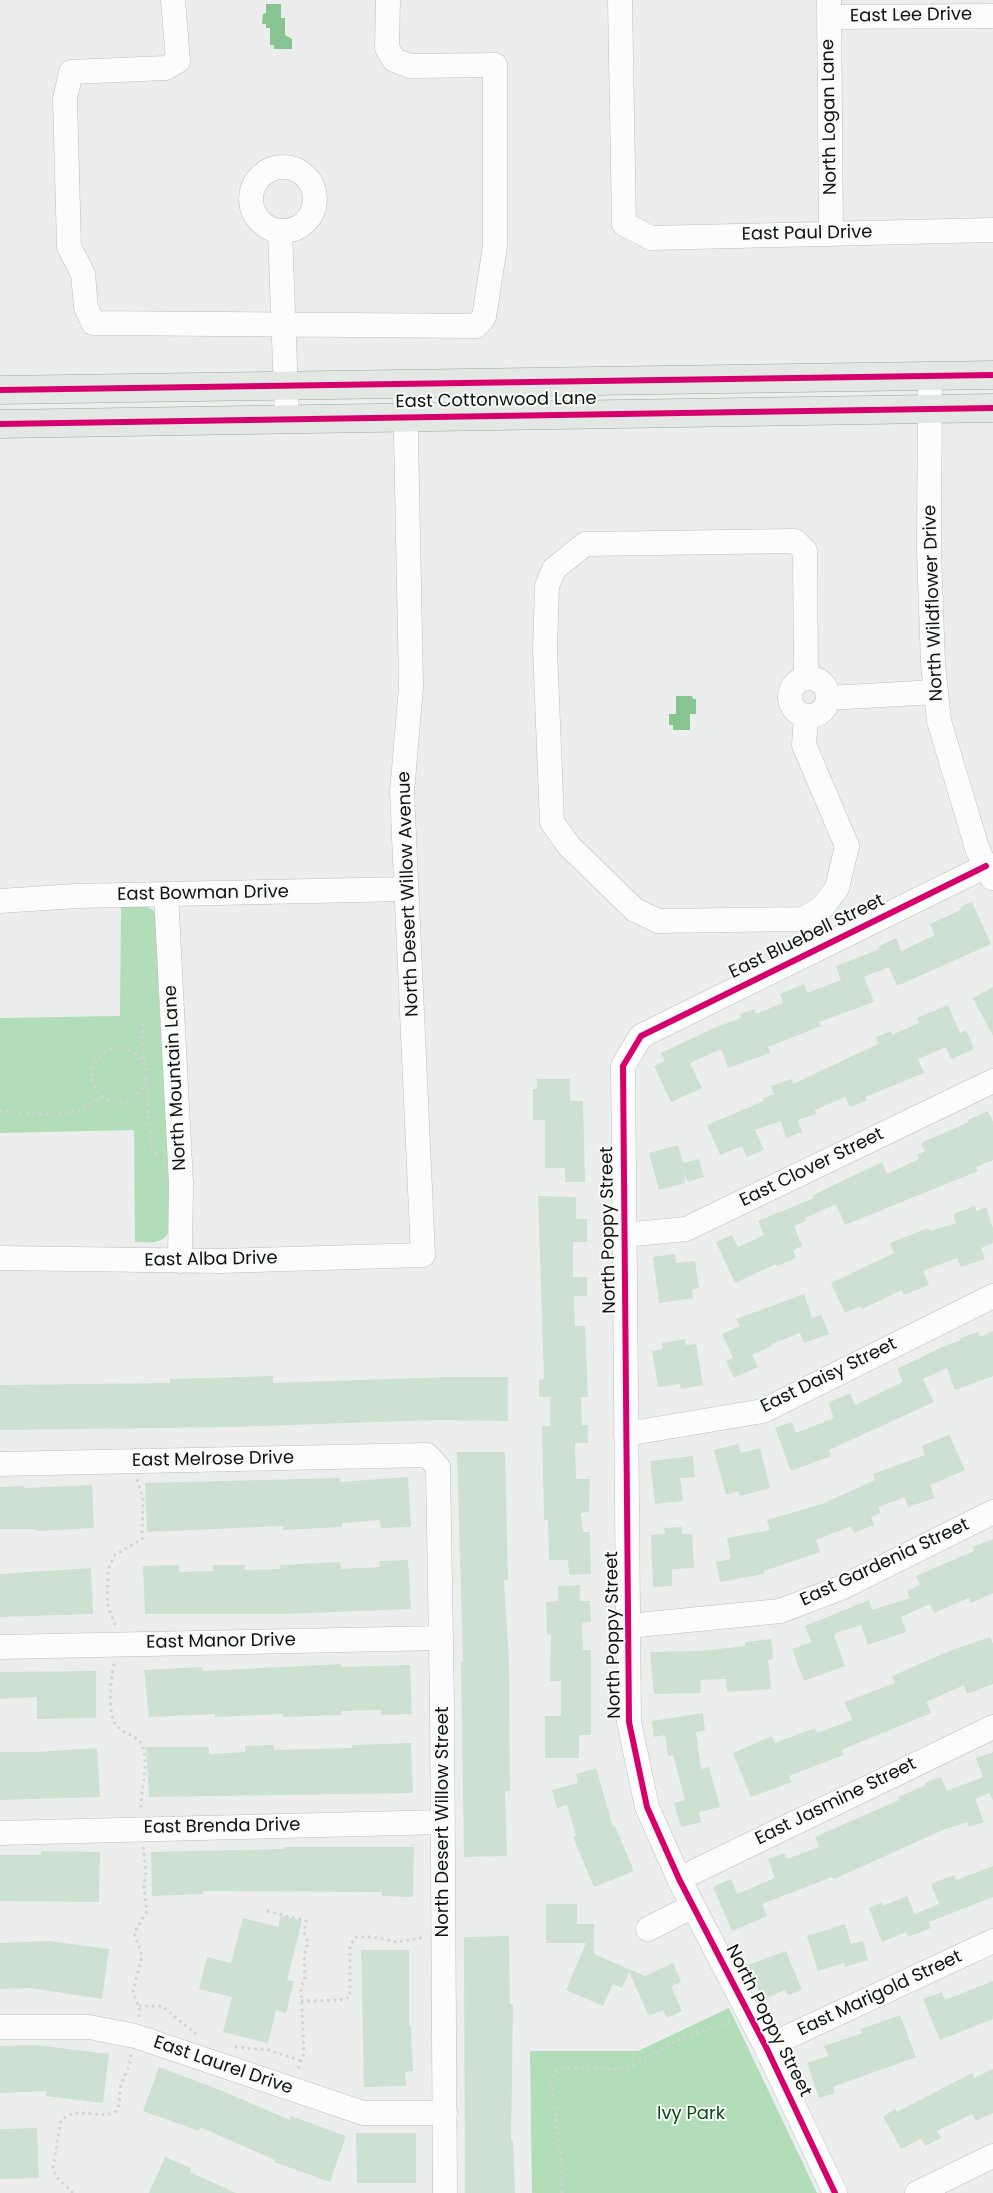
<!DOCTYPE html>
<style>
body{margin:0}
canvas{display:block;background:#ebeeec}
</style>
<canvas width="993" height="2193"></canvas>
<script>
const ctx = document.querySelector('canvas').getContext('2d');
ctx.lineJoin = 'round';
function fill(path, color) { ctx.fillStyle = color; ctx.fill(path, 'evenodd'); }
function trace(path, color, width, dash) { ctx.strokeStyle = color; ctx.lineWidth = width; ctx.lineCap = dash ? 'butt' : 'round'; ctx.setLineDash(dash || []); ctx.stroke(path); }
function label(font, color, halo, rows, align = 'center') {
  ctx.font = font + ' Poppins,sans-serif'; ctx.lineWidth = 4; ctx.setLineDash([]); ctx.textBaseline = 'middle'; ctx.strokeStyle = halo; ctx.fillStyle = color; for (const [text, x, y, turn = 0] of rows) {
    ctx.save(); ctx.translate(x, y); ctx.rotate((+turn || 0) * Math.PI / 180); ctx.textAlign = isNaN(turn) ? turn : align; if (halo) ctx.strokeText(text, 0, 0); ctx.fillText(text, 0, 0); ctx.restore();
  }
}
const green = new Path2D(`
 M144,905l9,5 4,10c1,27 1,53 2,80 2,35 21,216 8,235 -7,10 -22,7 -32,7l-1,-112 -134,3v-115l120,-2 1,-110z
 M729,2008l88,185h-285l-2,-142h108z`);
const water = new Path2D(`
 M266,4h15v14h4v17l7,4v10h-18v-4h-4v-17h-4v-4h-4l1,-10 3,-1z
 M676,696h16l1,3h3v15h-6v16h-17v-5h-4v-11h7z`);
const building = new Path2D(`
 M972,902l19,42 -94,42 -8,-19 -25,10 10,25 -55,20 2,4 -53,21 2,6 -42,15 -7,-19 -31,14 12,25 -31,14 -17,-36 11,-5 -4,-8 53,-25 27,-10 -1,-4 14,-5 2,5 27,-11 -3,-9 24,-10 4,9 33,-13 -5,-14 44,-17 -1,-3 17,-8 5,13 34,-16 -5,-11 31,-14 -1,-3z
 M993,987v49l-20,-38z
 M948,1005l12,28 6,-3 8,19 -23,10 -5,-12 -28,12 6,14 -59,24 2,3 -17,7 -5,-10 -30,13 1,4 -18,6 4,12 -16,6 -5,-17 -26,9 9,20 -17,7 -5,-11 -22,9 -13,-30 57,-24 -1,-3 11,-4 -3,-8 21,-7 1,5 85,-40 -2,-7 15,-6 1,4 27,-12 -2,-5z
 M537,1079h33v22h13l2,81h-20v-14h-20v-48h-12v-31h4z
 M988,1111l5,11v38l-17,7 2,4 -133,54 -9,-21 -31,14 1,3 -12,5 8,20 -9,4 3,8 -19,8 -1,-2 -41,19 -19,-41 16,-7 6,12 26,-12 -6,-14 56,-23 -1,-3 69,-33 5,12 32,-15 -2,-4 8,-4 -4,-8 48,-21 -1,-2z
 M678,1145l5,18 16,-4 5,18 -16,5 -4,-9 1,10 -26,7 -10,-37z
 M538,1196l38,1v22h11v23h-14v35h14v19h-13l1,30h10l3,71h-7l1,28h6v18h-13l1,36h14l-1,33 -8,1 2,19h7l1,42 -22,1 -1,-15h-19l-1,-40h-4l-2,-94h8v-29h-11v-17l5,-1z
 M975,1206l1,5 10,-4 7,21v15l-12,5 4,11 -24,8 -4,-9 -34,13 6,14 -25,10 -2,-5 -40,19 -2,-3 -15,7 -14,-30 63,-30 -4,-10 38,-15 2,3 26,-8 -3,-9z
 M675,1254l1,9 19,-2 4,27 -7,2 1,8 -34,5 -6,-46z
 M804,1294l8,24 9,-3 8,19 -25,9 -4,-10 -28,11v2l-20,9 6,12 -24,11 -8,-17 7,-3 -11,-24 18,-8 -4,-7z
 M993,1331v45l-38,14 -8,-22 -24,11 11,23 -105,48 2,6 -40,15 -16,-43 17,-6 4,11 38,-15 -6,-15 22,-10 5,12 48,-23 -6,-13 43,-21 21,-8 -1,-2 18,-6 2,5z
 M685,1339l1,6 10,-1 7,41 -22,4 -1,-5 -22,3 -6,-36 11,-2 -1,-6z
 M273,1376v7l177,-6h58v44l-71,-1 -205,7 -232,3v-45l170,-2v-4z
 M949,1435l16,35 -35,15 5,13 -27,9 -3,-10 -27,10 3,6 -10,4 3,8 -20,8 -3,-7 -35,14 4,12 -56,19v3l-44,8 -4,-20 15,-3 -4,-21 43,-8 -3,-10 55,-16 53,-24 -2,-6 52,-19 -4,-9z
 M738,1444l3,9 19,-5 10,40 -30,8 -2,-5 -12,4 -12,-45z
 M457,1452h48l3,128h-4l5,82 1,129h-5l2,65 -43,1 -3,-195h2z
 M693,1456l2,21 -15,1 3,23 -28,3 -5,-43z
 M408,1477l3,50 -30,1 -1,-8 -38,3v4l-59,3v-4l-136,6 -2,-49 195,-5v4z
 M92,1485l2,43 -58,3v-2h-36v-42l24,-1v2z
 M682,1527v7h10l2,34 -22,1v17l-19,1 -2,-52 14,-1 -1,-6z
 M993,1539v54l-22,10 -2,-5 -35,15 -4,-9 -29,13 5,15 -38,13 -7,-20 -25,8 -2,2 11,31 -41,15 -12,-32 19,-7 -6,-16 64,-26 3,10 38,-12 -3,-7 13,-6 -4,-9 58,-25 -2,-4z
 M408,1560l3,49 -129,5h-137l-2,-48 36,-1v7l34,-1v-6h32v5l35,-1v-4l60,-3 1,7 39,-2 -1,-6z
 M91,1568l2,46 -93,3v-43z
 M580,1585v16h10l1,21 -9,1 1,27h8v85h-12v23h-34v-42h16v-35h-11l1,-47 -4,1 -1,-33 12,-1v-15z
 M990,1637l3,7v40l-26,10 -3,-9 -38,17 5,11 -90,37 2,5 -54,21 3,6 -41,15 -18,-44 39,-17 3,7 40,-15 2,5 35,-13 -7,-18 50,-19 -3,-7 60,-26z
 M771,1639l2,20 -5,1 3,29 -44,3 -1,-13 -26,1 1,13 -47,1 -4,-42 50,-1 45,-5v-4z
 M341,1664v3l69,-2 2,49 -30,1 -1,-5 -39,1v4l-59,2v-3l-68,3v-3l-66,3 -5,-47 58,-3 1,4z
 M96,1671v47l-59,1v-22l-37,2v-27z
 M703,1713l2,17 -9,2 5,37 8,-2 11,40 -21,5 2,10 -20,5 -7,-24 11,-3 -12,-45 -5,1 -3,-21 -11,2 -2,-16z
 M411,1743l2,50 -264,4 -3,-50h63v7l36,-2v-6l29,-1v5l78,-2v-3z
 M97,1748l3,49 -100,3v-48h37z
 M993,1752v48l-4,-7 -14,6 9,23 -15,5 -2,-5 -24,8 -109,49 -2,-2 -70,27 5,12 -35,15 -19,-44 18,-8 6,15 38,-16 -7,-19 17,-6 2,6 32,-12 -4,-10 84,-37 -1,-3 28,-12 -1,-2 16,-6 6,14 36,-14 -7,-19z
 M596,1768l17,59 2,-1 19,45 -40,16 -21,-50 3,-1 -9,-31 -10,3 -5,-18 26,-7 -2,-9z
 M285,1847h129l-1,50 -31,-1v-4l-179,-1v3l-51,2 -1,-44 134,-3z
 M41,1851l59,1 -1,50 -99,-1v-46h41z
 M993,1866v31l-64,25 2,6 -23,9 -2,-5 -24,10 -13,-34 13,-6 1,4 24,-10 8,18 24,-10 -8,-20 23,-9 2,5z
 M546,1904h31v20h17v30l51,22 28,-13 8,19 -10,4 11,25 -15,7 -4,-8 -14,6 -20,-44 -7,16 -9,-4 -10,22 -37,-16 20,-47h-40z
 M281,1915l21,6 -15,59 7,1 -8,32 -10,-3 -8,33 -45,-11 9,-35 -33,-8 8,-32 24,6 12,-45 35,9z
 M845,1924l6,20 12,-3 5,19 -23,7 -1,-4 -26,8 -11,-35z
 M509,1936l1,68h3l-2,137h2l2,52h-50l-1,-256z
 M49,1941l60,8 -7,50 -72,-11 -30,1v-46z
 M361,1950h48v76h2l2,45 -8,1 1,14 -42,1z
 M786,1951l16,39 -14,5 -3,-5 -23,10 -14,-35z
 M993,1981v38l-53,21 -17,-41 19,-7 3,8z
 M900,2015l16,42 -83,30 2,6 -16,5 -12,-35 21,-7 -4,-10 39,-13 -2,-4z
 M35,2045l74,9 -6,49 -57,-7 1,-5 -47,2v-47z
 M159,2067l61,23 70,30 1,-4 55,20 -16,46 -56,-20 1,-2 -75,-33 -1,4 -56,-20z
 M993,2069v44l-17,8 -4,-7 -35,17 4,7 -16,8 -4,-7 -20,10 -18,-33 13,-7 1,3 75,-39 2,5z
 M37,2128l2,50 -39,1v-50z
 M356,2133h60v50h-59z
 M165,2157l26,11 -1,4 46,21h-87z`);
const path = new Path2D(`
 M92 1075a27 27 0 1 1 54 0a27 27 0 1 1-54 0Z
 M144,1065l-2,-39 11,-4
 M146,1078l6,73 1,2 8,1
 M0,1111c35,2 74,12 101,-15
 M115,1625l-8,-22 1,-34 7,-14 27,-16 1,-41 -6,-19
 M114,1664c-3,12 -7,50 2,61 8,10 25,10 28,25 4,21 -4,41 -3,61
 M267,1911l39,10 -2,11 4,11 -4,13 1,21 -4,11 3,65 -7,19
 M301,2001l39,-1 10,-3v-52l6,-8h15l26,5 29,-5
 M139,2006h23l34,28
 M139,2017l1,-6 -7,-20 9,-35 -8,-23 13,-22 -3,-23 2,-17 -3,-24
 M235,2047l33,3 34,11
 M73,2193l-17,-17 -3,-9 8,-47c19,-16 40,2 55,-9 6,-10 2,-19 6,-29 5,-12 7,-12 9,-27
 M562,2193l-1,-36 -10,-75c1,-3 2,-8 4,-10 10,-10 50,-1 64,-3 22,-3 36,-18 55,-27 18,-9 39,-14 58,-20`);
const minor = new Path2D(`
 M173,0l5,61 -12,7 -95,4 -6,27 4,148 14,27 3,33 7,16 383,3 8,-9 11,-71v-181l-85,1 -16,-6 -7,-12 1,-48
 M620,0l4,224 27,14 342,-8
 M829,0l2,234
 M829,17l164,-1
 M251 199a32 32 0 1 1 64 0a32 32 0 1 1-64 0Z
 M280,231l7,188
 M930,376l-1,175 4,113 6,57 39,130 14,27
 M790 697a19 19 0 1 1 38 0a19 19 0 1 1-38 0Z
 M806,678l-1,-127 -10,-10 -210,3 -31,25 -7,17 -2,63 7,173 17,24 66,64 23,11 145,-2 19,-11 15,-20 10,-42 -43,-101 2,-28
 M828,698l108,-6
 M166,894l15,289 -1,78
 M0,901l76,-5 330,-7
 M624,1235l62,-6 307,-148
 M0,1258l220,3 203,-6 -21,-463 9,-105 -6,-303
 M626,1434l137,-23 230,-115
 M0,1464l427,-9 11,12 4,237 3,489
 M628,1626l152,-15 61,-23 152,-76
 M0,1647l441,-9
 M0,1833l443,-11
 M679,1879l314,-152
 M648,1929l45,-23
 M0,2027h89l46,9 228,77h82
 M766,2047l227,-106
 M835,2193l-69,-146 -87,-168 -32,-72 -18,-85 -6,-656 18,-30 345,-170
 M917,2193l76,-37`);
const major = new Path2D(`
 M0,390l993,-15
 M0,424l993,-16`);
const cycleway = new Path2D(`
 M0,390l993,-15
 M0,424l993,-16
 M835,2193l-69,-146 -87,-168 -32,-72 -18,-85 -6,-656 18,-30 345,-170`);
const streetNames = [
 ["East Lee Drive",911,16,-1],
 ["North Logan Lane",830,117,-91],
 ["East Paul Drive",807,234,-1],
 ["East Cottonwood Lane",496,401,-1],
 ["North Wildflower Drive",934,603,-92],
 ["East Bowman Drive",203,894,-1],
 ["North Desert Willow Avenue",409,894,-92],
 ["East Bluebell Street",807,937,-26],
 ["North Mountain Lane",176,1078,-93],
 ["East Clover Street",812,1168,-26],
 ["North Poppy Street",609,1230,-91],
 ["East Alba Drive",211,1260,-1],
 ["East Daisy Street",829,1376,-26],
 ["East Melrose Drive",213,1460,-1],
 ["East Gardenia Street",885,1563,-25],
 ["North Poppy Street",614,1635,-91],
 ["East Manor Drive",221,1642,-1],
 ["East Jasmine Street",836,1802,-26],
 ["North Desert Willow Street",443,1822,-90],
 ["East Brenda Drive",222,1827,-1],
 ["East Marigold Street",880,1994,-25],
 ["North Poppy Street",768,2021,63],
 ["East Laurel Drive",223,2066,19]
];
const parkNames = [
 ["Ivy Park",691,2114]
];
fill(green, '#b1ddb8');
fill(water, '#88c392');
fill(building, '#cee0d1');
trace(minor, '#bcbfbd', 25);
trace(major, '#9da69f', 29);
trace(path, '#d2d4d2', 3, [2.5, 4]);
trace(minor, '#fcfcfc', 24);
trace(major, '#e4e8e4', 28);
trace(cycleway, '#d6006c', 6);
label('18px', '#111211', '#f8fcf8', streetNames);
label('18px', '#0d4a1e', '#f8fcf8', parkNames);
</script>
